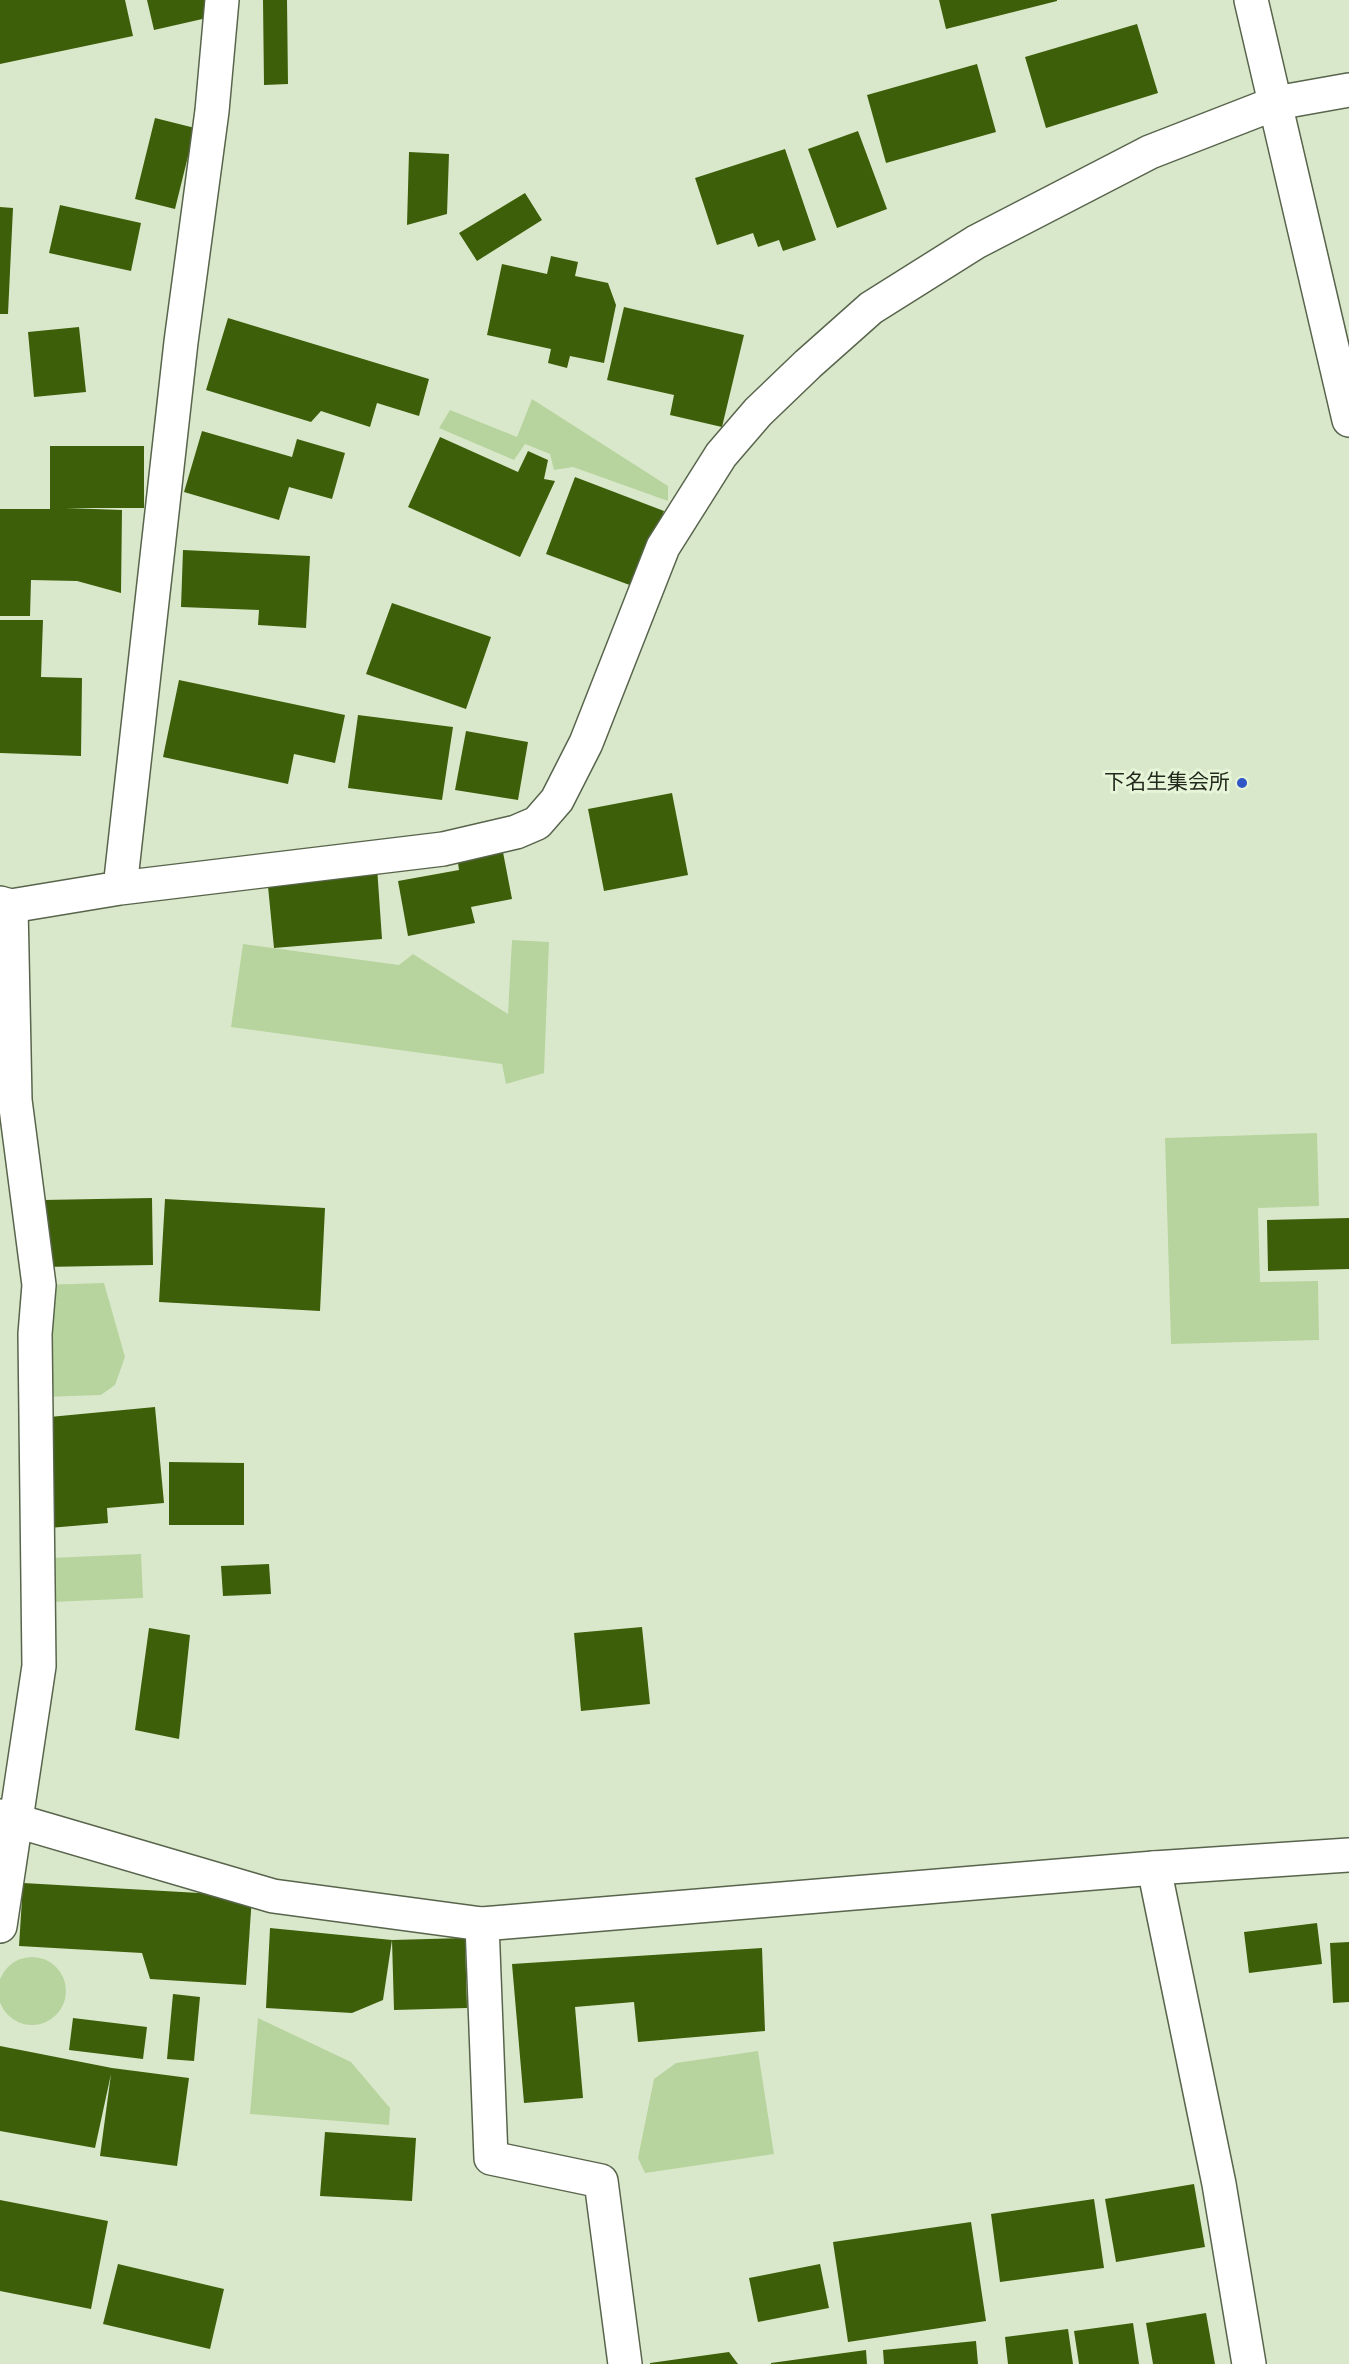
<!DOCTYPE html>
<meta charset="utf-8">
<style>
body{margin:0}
canvas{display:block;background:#d9e8cb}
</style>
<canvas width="1349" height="2364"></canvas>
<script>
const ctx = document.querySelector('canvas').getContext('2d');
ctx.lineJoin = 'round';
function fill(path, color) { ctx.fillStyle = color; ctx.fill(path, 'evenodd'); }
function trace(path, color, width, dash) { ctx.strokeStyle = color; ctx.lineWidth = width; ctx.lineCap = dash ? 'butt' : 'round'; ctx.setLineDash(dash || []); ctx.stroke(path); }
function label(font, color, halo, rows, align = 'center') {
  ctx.font = font + ' Figtree,"Noto Sans JP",sans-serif'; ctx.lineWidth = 6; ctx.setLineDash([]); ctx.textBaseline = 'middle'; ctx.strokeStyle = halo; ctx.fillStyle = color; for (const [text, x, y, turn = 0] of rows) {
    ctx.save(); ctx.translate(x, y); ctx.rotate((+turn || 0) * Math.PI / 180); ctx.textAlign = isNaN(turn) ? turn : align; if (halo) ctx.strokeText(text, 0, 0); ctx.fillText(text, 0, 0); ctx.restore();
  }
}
const green = new Path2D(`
 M532,399l136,87v15l-95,-34 -19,3 -4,-16 -25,-10 -11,16 -75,-32 11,-18 67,27z
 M512,940l37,2 -5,131 -38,11 -4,-20 -271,-37 12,-83 156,21 14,-11 95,60z
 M1317,1133l2,73 -61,2 2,74 58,-1 1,59 -148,4 -6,-206z
 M104,1283l21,74 -10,28 -14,10 -58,2 -4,-112z
 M141,1554l2,44 -91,4 -2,-44z
 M-2 1991a34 34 0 1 1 68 0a34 34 0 1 1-68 0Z
 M258,2018l93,44 39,46 -1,17 -139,-11z
 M758,2051l16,103 -129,19 -7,-15 16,-79 22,-16z`);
const building = new Path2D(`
 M0,0h125l8,36 -133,28z
 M147,0h69l4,15 -66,15z
 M263,0h24l1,84 -24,1z
 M939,0h118v1l-111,28z
 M1137,24l21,69 -112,35 -21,-71z
 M977,64l19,68 -110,31 -19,-68z
 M155,118l40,10 -20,81 -40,-10z
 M858,131l29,78 -50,19 -29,-79z
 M785,149l31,91 -33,11 -4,-11 -21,7 -5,-14 -36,12 -22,-67z
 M409,152l40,2 -2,60 -40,11z
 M525,193l17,27 -65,41 -18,-28z
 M60,205l81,18 -10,48 -82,-18z
 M0,207l13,1 -5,106h-8z
 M551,256l27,6 -3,14 33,7 8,22 -12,58 -34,-7 -3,12 -19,-5 3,-14 -64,-14 15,-71 45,10z
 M624,307l120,28 -22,92 -52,-12 4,-20 -67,-15z
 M228,318l201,61 -10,37 -42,-13 -7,24 -49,-16 -10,11 -105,-32z
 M79,327l7,65 -52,5 -6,-65z
 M202,431l90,26 5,-18 48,14 -13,46 -43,-12 -10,33 -95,-28z
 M440,437l78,35 10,-21 20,9 -4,19 11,2 -35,76 -112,-50z
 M50,446h94v62h-78l56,2 -1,83 -44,-12 -46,-1 -1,36h-30v-107h50z
 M575,477l89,34 -29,76 -89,-33z
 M183,550l127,6 -4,72 -48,-3 1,-15 -78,-3z
 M392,603l99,34 -25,72 -100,-35z
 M0,620h43l-2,57 41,1 -1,78 -81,-3z
 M179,680l166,35 -10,48 -41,-9 -6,30 -125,-27z
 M358,715l95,12 -11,73 -94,-12z
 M466,731l62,11 -10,58 -63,-10z
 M672,793l16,82 -84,16 -16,-82z
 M502,847l10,52 -41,8 4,16 -67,13 -10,-55 61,-11 -2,-14z
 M377,867l5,72 -108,9 -7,-72z
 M152,1198l1,67 -109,2 -1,-67z
 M165,1199l160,9 -5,103 -161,-9z
 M1349,1218v51l-81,2 -1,-51z
 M155,1407l9,96 -57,5 1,15 -59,5 -10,-110z
 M169,1462l75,1v62h-75z
 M269,1564l2,30 -48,2 -2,-30z
 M642,1627l8,77 -69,7 -7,-78z
 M149,1628l41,7 -11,104 -44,-9z
 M23,1883l229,13 -6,89 -96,-6 -8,-26 -123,-7z
 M1317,1923l5,41 -73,9 -5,-41z
 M270,1928l122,12 -9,60 -31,13 -86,-5z
 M465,1938l2,70 -73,2 -2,-70z
 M1349,1942v60l-16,1 -3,-60z
 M762,1948l3,83 -127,11 -4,-40 -59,5 8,91 -59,5 -12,-139z
 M173,1994l27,3 -6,64 -27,-2z
 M73,2018l74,9 -4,32 -74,-9z
 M0,2046l112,22 77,10 -12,88 -77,-10 11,-82 -16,74 -95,-17z
 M325,2132l91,6 -4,63 -92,-5z
 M1194,2184l11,63 -89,15 -11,-63z
 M1094,2199l10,69 -104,14 -9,-68z
 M0,2200l108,21 -17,88 -91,-18z
 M971,2222l15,99 -138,21 -15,-100z
 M118,2264l106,25 -14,60 -107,-25z
 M820,2264l9,44 -71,14 -9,-44z
 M1206,2313l9,51h-62l-7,-41z
 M1133,2323l6,41h-60l-5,-33z
 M1068,2329l5,35h-65l-3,-27z
 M976,2341l2,23h-94l-1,-14z
 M866,2350l1,14h-96v-1z
 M729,2352l9,12h-88v-1z`);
const street = new Path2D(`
 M1251,0l98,420
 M120,888l61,-546 31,-231 10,-111
 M0,903l11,3 109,-18 323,-39 73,-17 21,-9 20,-23 29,-57 77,-196 58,-92 37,-43 50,-48 63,-56 105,-66 174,-90 126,-49 73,-13
 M1154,1868l65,316 30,180
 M482,1924l9,234 110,23 24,183
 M0,1926l39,-260 -4,-332 4,-49 -24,-185 -4,-194`);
const secondary = new Path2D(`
 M0,1816l273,80 209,28 672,-56 195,-13`);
const markers = [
 [1242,783,6,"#3156c6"]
];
const poiNames = [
 ["下名生集会所",1230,783]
];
fill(green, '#b8d49e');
fill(building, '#3e5f09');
trace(street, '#58654c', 36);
trace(secondary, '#58654c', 36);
trace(street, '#fff', 33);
trace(secondary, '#fff', 33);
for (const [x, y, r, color] of markers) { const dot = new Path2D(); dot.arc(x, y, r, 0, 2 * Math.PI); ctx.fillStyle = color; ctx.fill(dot); trace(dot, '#e6f5d8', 2); }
label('21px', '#24291e', '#e6f5d8', poiNames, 'right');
</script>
